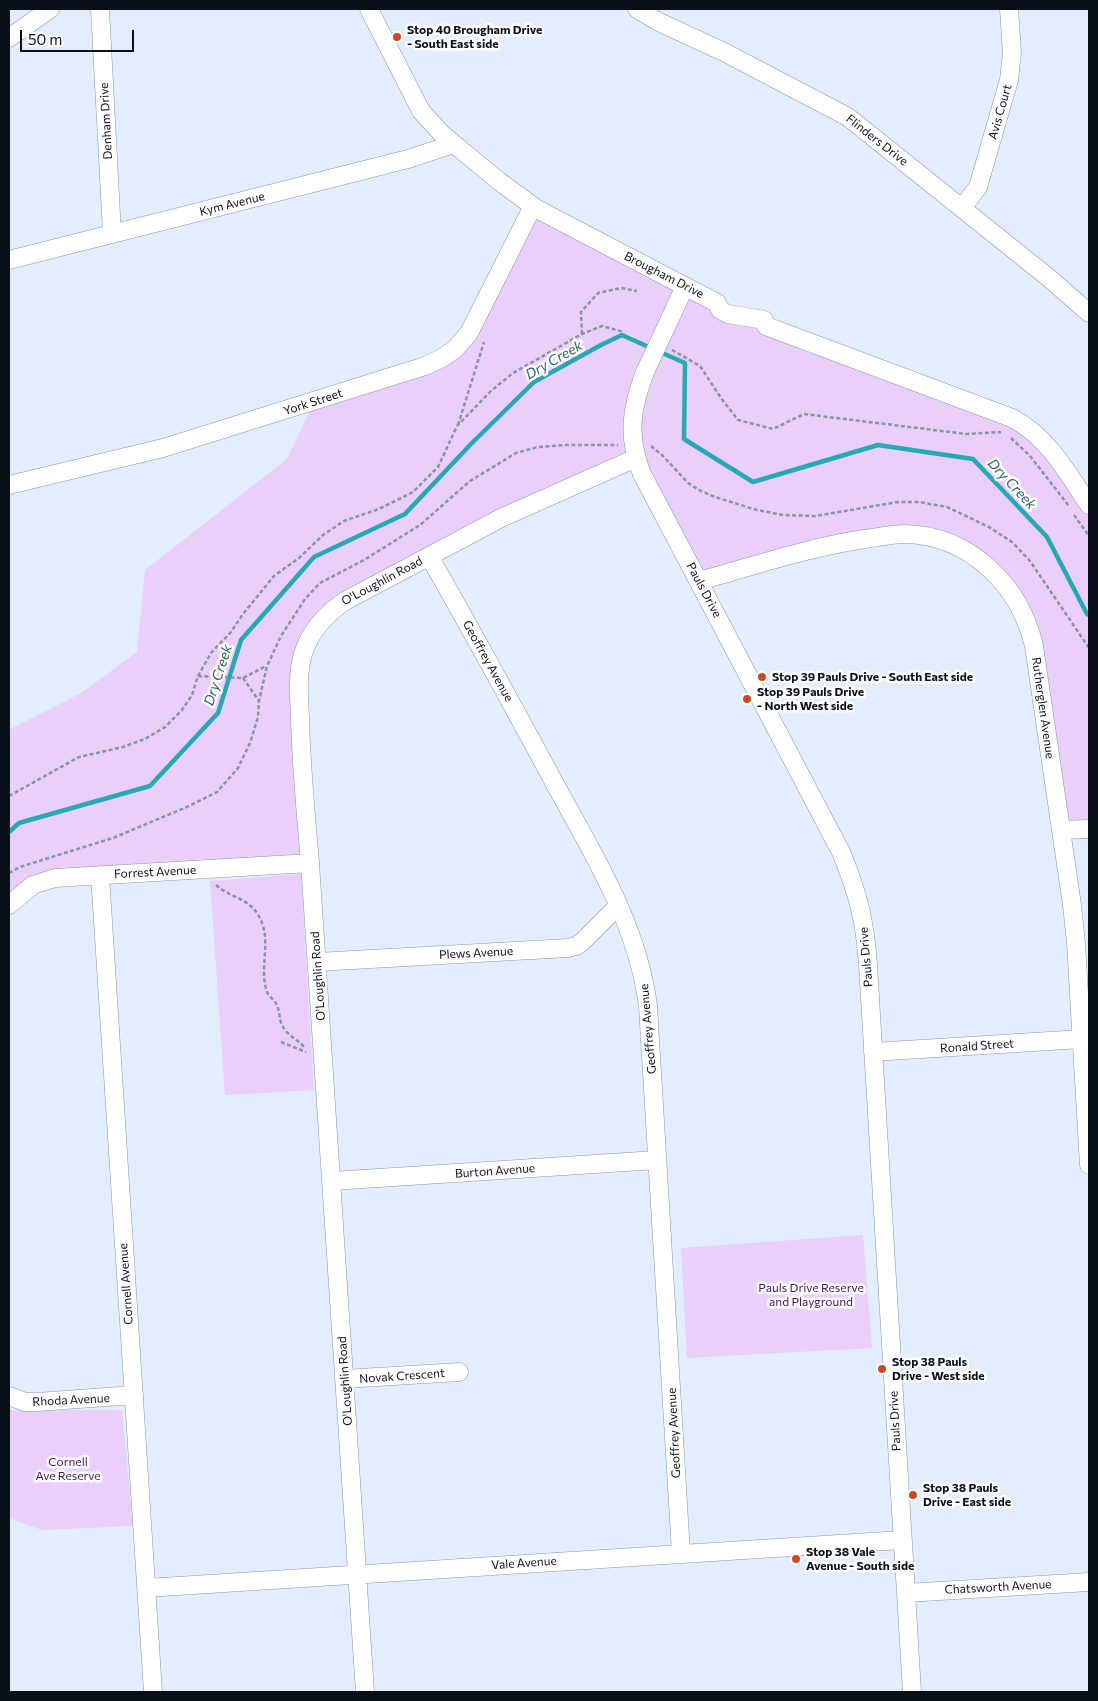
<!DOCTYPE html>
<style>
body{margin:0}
#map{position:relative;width:1098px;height:1701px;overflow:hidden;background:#e2edfd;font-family:Commissioner,sans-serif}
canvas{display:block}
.frame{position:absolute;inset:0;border:10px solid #0a1019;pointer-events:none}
.scale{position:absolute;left:20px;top:30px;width:114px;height:22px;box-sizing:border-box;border:2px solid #0a1019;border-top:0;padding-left:6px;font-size:15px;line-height:18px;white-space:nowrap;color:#0a1019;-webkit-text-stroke:4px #fff;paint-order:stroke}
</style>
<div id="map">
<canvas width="1098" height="1701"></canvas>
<div class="frame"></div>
<div class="scale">50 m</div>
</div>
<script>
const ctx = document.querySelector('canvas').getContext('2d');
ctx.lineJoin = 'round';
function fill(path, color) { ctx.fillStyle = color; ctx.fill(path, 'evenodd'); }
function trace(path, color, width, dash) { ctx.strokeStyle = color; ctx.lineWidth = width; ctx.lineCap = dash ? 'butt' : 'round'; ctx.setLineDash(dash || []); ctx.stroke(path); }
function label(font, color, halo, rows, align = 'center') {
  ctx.font = font + ' Commissioner,sans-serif'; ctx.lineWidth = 5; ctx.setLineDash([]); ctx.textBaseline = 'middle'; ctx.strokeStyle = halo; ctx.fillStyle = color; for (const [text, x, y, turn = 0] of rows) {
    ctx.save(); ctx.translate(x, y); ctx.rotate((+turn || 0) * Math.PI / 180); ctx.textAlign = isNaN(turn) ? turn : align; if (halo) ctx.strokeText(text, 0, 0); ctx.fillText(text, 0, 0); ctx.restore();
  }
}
const green = new Path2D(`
 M533,206l184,97 295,115 77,87v324l-28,1 -29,-195 -50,-74 -83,-27 -200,47 -64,-128 -297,152 -37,61 9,197 -263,17 -38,30v-180l72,-37 56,-41 8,-82 142,-111 27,-57 111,-36 39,-27z
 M301,874l13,216 -89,5 -15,-214z
 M863,1235l9,113 -185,10 -6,-110z
 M9,1410h113l11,116 -91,4 -33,-12z`);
const stream = new Path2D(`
 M660,352l25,11 -1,76 69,43 125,-37 95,14 74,78 40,77 2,1
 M9,832l10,-9 131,-37 68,-73 23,-73 73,-83 91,-43 66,-70 63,-62 67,-37 21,-10 31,14`);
const path = new Path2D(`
 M582,334l-1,-22 17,-19 23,-5 16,3
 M672,350l28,16 21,32 17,22 35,9 31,-15 162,20 35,-2
 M458,425l26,-83
 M1011,438l19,18 39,50
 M651,446l12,10 25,27 11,7 16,7 42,13 26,5 32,1 83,-14h21l28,5 42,20 23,15 18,19 59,87
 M1074,515l15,21
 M198,676l45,2 23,-12
 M243,678l16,23
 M9,796l70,-39 44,-10 22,-8 20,-12 17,-17 10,-15 6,-19 13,-23 20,-21 12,-18 31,-38 25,-18 24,-23 21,-14 35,-12 34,-17 25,-25 19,-41 34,-35 22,-18 69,-39 20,-8 22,6
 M9,873l11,-6 22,-7 71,-22 74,-31 30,-15 21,-24 12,-25 8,-26 1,-16 8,-35 14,-30 24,-37 15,-16 44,-23 56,-35 50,-44 46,-28 22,-6 28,-2h52
 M216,885c12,11 32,14 41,28 17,26 1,52 10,79 3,6 10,10 11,16 2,6 1,13 5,19 5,9 16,13 22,21
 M281,1042l25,10`);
const minor = new Path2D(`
 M100,9l12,224
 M369,9l52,102 20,22 13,11 46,38 37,27 180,94 3,7 8,4 36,6 2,6 246,92c36,19 55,54 77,87
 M637,9l22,13 65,30 124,65 201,161 40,35
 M9,38l41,-29
 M962,208l16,-21 31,-107 3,-27 -3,-44
 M9,260l399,-101 46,-15
 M668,323l17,-37
 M645,372c-14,37 -18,64 -3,102l199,378c17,41 24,69 27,113l44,727
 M9,485l154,-37 262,-82 17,-8 13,-9 14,-16 64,-127
 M429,556c43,75 85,152 126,228 38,70 83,141 93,222l33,547
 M699,581c55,-15 110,-34 166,-42 14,-2 28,-5 41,-5 65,2 114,52 128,112l38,259 4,38 13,222
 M1061,830l28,-1
 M100,875l53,817
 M9,905l24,-20 22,-7 255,-15
 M317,962l251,-14 8,-2 6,-4 36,-36
 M873,1052l209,-13
 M332,1181l325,-21
 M344,1379l115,-7
 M9,1396l16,6h12l97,-7
 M146,1588l756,-48
 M906,1593l183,-11
 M365,1692l-55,-829c-4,-49 -9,-97 -10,-145 -1,-21 -3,-44 3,-64 7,-23 23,-40 42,-53l156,-83 135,-60`);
const minorBridge = new Path2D(`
 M645,372l23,-49`);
const markers = [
 [397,37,5,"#d04722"],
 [762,677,5,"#d04722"],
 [747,699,5,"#d04722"],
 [882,1369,5,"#d04722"],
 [913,1495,5,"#d04722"],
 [796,1559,5,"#d04722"]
];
const poiNames = [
 ["Stop 40 Brougham Drive",407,30],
 ["- South East side",407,44],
 ["Stop 39 Pauls Drive - South East side",772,677],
 ["Stop 39 Pauls Drive",757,692],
 ["- North West side",757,706],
 ["Stop 38 Pauls",892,1362],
 ["Drive - West side",892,1376],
 ["Stop 38 Pauls",923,1488],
 ["Drive - East side",923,1502],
 ["Stop 38 Vale",806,1552],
 ["Avenue - South side",806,1566]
];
const streetNames = [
 ["Avis Court",1000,112,-74],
 ["Denham Drive",106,121,-93],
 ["Flinders Drive",877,140,38],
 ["Kym Avenue",232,204,-14],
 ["Brougham Drive",664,275,27],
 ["York Street",313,402,-18],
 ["O'Loughlin Road",382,581,-28],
 ["Pauls Drive",704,590,62],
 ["Geoffrey Avenue",488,661,61],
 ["Rutherglen Avenue",1043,708,82],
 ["Forrest Avenue",155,872,-3],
 ["Plews Avenue",476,953,-3],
 ["Pauls Drive",866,957,-95],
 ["O'Loughlin Road",318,976,-94],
 ["Geoffrey Avenue",648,1029,-95],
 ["Ronald Street",977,1046,-4],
 ["Burton Avenue",495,1171,-4],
 ["Cornell Avenue",126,1284,-94],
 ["Novak Crescent",402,1376,-4],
 ["O'Loughlin Road",345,1381,-94],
 ["Rhoda Avenue",71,1400,-3],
 ["Pauls Drive",895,1421,-93],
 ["Geoffrey Avenue",674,1433,-93],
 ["Vale Avenue",524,1563,-4],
 ["Chatsworth Avenue",998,1587,-3]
];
const parkNames = [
 ["Pauls Drive Reserve",811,1288],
 ["and Playground",811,1302],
 ["Cornell",68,1462],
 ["Ave Reserve",68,1476]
];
const waterNames = [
 ["Dry Creek",554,360,-30],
 ["Dry Creek",1012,484,47],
 ["Dry Creek",218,675,-72]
];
fill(green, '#eacffa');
trace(stream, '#26a9b3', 4.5);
trace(minor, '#8595ad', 19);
trace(path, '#8a93a0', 2.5, [4, 2.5]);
trace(minor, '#fff', 18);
trace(minorBridge, '#8595ad', 19, []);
trace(minorBridge, '#fff', 18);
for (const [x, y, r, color] of markers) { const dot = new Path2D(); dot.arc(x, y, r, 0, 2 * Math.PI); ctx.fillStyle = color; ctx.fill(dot); trace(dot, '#fff', 2); }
label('bold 12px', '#0a1019', '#fff', poiNames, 'left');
label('12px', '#0a1019', '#fff', streetNames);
label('12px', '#470d5f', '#fff', parkNames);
label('italic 14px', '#2b5e63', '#fff', waterNames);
</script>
